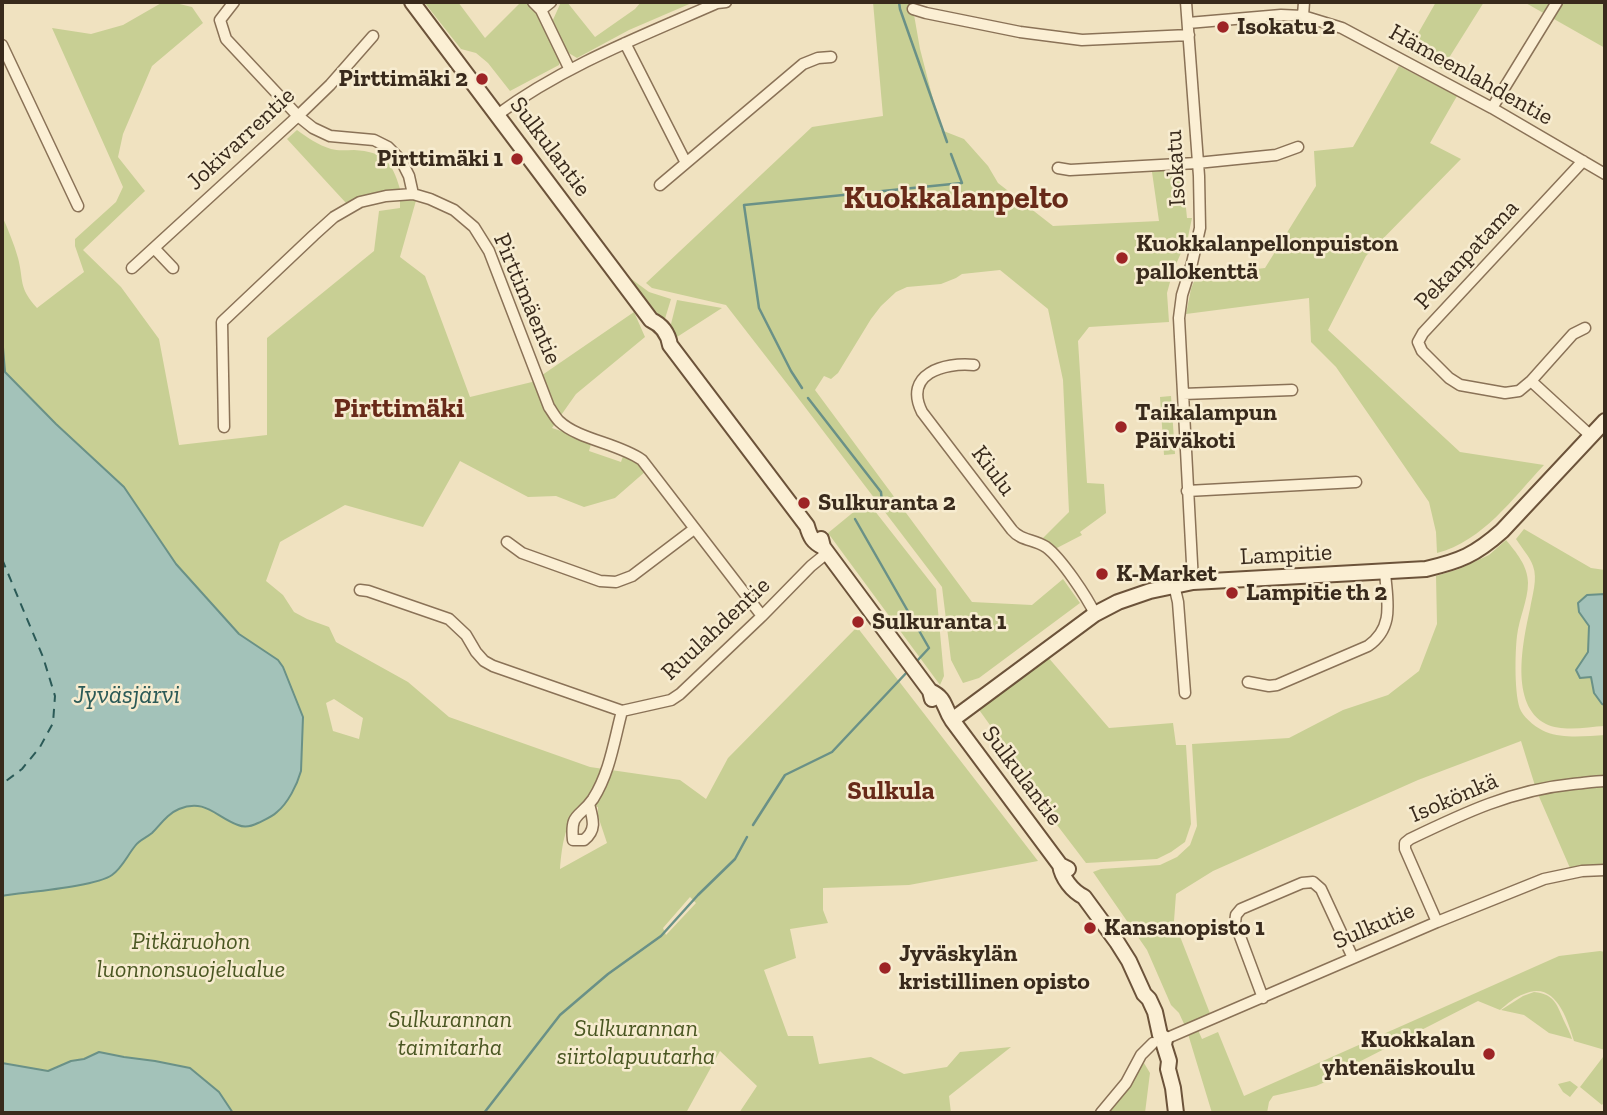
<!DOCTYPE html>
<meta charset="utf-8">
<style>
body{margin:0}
#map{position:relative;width:1607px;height:1115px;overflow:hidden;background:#f0e2c0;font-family:"Zilla Slab",serif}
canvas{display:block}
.frame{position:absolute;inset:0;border:4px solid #392a1c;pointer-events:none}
</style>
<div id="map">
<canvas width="1607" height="1115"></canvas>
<div class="frame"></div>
</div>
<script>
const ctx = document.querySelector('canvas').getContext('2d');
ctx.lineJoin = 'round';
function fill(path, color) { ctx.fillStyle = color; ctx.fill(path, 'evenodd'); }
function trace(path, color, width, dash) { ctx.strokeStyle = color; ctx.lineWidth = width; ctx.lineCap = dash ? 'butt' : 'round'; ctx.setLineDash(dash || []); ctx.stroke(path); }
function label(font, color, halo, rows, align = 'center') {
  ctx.font = font + ' "Zilla Slab",serif'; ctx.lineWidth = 5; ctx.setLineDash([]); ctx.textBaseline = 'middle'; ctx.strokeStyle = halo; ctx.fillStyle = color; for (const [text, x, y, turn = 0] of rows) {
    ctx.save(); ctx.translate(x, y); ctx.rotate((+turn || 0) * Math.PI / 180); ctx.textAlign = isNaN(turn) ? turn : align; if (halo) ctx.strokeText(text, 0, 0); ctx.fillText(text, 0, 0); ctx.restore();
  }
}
const green = new Path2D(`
 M163,2h8l21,5 11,16 -51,43 -29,68 -5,23 27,34 -62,59 38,37 38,52 20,106 88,-10v-97l107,-87 5,-40 21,-3v-11h17l-17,60 25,19 45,121 62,-15 102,-70 11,25 -69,57 -24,34 40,13 -3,10 32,11 3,-9 8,5 14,13 -31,27 -31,9 -28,-11 -28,1 -68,-36 -37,66 -78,-22 -65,37 -14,39 17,14 11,17 13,7 22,8 7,15 72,40 41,35 141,50 90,13 26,19 22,-41 129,-131 181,234 -129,24 -86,3v22l5,13 -38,6 6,29 -32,12 24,66h25l6,28 52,-7 33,17 43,-7 13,-15 51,-5 -62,49 2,17h-212l18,-27 -37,-35 -34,62h-684v-263l301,-133 -6,-16 -20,9 -230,-295 -12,-12 -33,32v-219c6,13 12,28 16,42 6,23 0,29 19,50l47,-36 -9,-26v-7l41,-37 7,-15 -71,-159 39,6 32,-9zM334,699l29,19 -4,21 -26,-8 -7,-28zM583,803l15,4v9l9,27 -47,26c2,-24 5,-49 23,-66zM690,897l6,6 -30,32 -3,-7z
 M424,2h34l27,36 36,-36h7l4,3 28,53 -1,7 -49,26 -22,-28 -12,-10 -15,-4z
 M561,2h6l28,35 40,-28 6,-7h53l-65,28 -52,28 -10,-6 -15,-30z
 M873,2h40v7l7,40 21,81 23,9 24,27 10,17 55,43 106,-5 -7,-49 30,-4 5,50h5l-4,19 -15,34 -6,22 2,29 -80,5 -11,14 9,142 17,1 2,29 -26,19 2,3 -27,14 -12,-11 26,-26 -6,-132 -15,-71 -48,-39 -38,4 -6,4 -15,6 -34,3 -11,5 -15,14 -10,13 -33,54 -7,6 -7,-3 -9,14 157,212 60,3 31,-26 17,24 -101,75 -16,5 -12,-23 -9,-73 -147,-193 -69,-89 -74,-17 -6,-5 166,-156 71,-11z
 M1436,2h48l-42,67 -34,-18z
 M1524,2h79l2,1v45z
 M1399,66l58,30 -27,47 31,16 -95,97 -38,74 132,122 84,13c-31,33 -61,76 -107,88l-1,-21 -7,-30 -93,-135 -25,-25 -2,-44 -123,16 5,-25 5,-13 69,-8 51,-82 -2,-35 39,-4z
 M297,130c11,8 21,15 34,19 7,2 15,1 23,1 30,2 38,11 46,39l-28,5 -26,9 -59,-64z
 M630,278l19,14 22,7 -7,23z
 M677,300l45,8 -45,29 -7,-9z
 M1171,396l4,58 -11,1 -4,-58z
 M867,501l69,88 8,87 -4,9 -112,-152z
 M1524,529l67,39 14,2 -3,134 3,1v21c-18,1 -42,6 -59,-2 -37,-19 -23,-83 -16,-115 2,-13 8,-30 3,-43 -3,-9 -12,-19 -17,-27z
 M1506,540c10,12 22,26 22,43 0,17 -9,35 -11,53 -2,16 -3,61 4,75 4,8 17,18 25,21 18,7 41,4 59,3v130l-35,3 -33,-76 -16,-51 -103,39 -205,91 -37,23 -2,27 37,95 -26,10 -6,-13 -8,-8 -24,-55 -54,-78 8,-3 59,-4 17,-8 13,-12 7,-19 -5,-82 97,-6 54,-28 45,-15 31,-24 18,-47 -1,-48 23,-7 30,-14z
 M1047,656l62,72 64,-5 3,22h10l5,79 -6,18 -14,10 -14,7 -71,4 -58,-76 -28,-48 -23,-32z
 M1600,951l5,1v98l-31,-9c-7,-23 -19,-61 -50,-47 -9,3 -17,10 -24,16l-22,-9 -123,63 -14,1c-4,5 -14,12 -16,17l-9,4 -43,10 -4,6 -2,11h-55l-24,-79 10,-4 4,9 16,-7 26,64 315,-140z
 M1534,992c22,2 23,14 31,31 3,6 5,10 7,16l-23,-6 -25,-18 -23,-5 22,-14z
 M1603,1057l2,2v42l-3,4 -22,-18z
 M1144,1063l6,10 -5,40h-38z
 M1570,1081l8,6 -8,10 -7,-5 -5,-8z`);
const water = new Path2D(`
 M2,335l3,37 51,52 68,63 52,77 63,70 39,26 5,7 20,50 -2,54c-4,14 -13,32 -24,41 -5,5 -13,8 -19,11 -6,3 -13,5 -20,2 -22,-8 -33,-27 -59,-16 -12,5 -18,15 -27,24 -6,5 -13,7 -17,13 -8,10 -13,22 -23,29 -17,12 -87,17 -110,21z
 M1605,594v111l-3,-1 -8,-11 -3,-16 -11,1 -4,-8 12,-18 1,-26 -10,-14 -1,-9 9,-8z
 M99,1052l25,5 31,4 35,7 29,24 14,21h-231v-50l46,8 23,-10 13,-2z`);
const stream = new Path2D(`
 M899,2l1,7 47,133
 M802,388l-11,-17 -32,-63 -15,-103 218,-22 -11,-29
 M808,398l73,94 1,11
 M855,519l74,129 -13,14
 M753,825l32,-50 47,-23 77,-82
 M484,1113l76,-98 48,-41 53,-38 37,-41 37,-36 12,-22`);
const ferry = new Path2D(`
 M2,559l41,98 12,39 -2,27 -13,24 -18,22 -20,15`);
const street = new Path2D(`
 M234,2l-14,18 6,19 72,77 15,12 17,8 44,4 14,7 13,13 8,16 4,18
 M533,2l8,8 29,60
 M1186,2l13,174 1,52 -8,35 -10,32 -3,23 14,264
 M913,9l13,4 94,19 62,8 107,-5
 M541,10l10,-8
 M1303,16l1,-14
 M1188,23l93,-8 22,1 39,12 150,80 113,66
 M625,43l61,120
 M2,45l76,161
 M1492,108l65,-106
 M497,115c66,-49 145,-79 220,-112l9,-1
 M1583,161l-160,172 -5,9 4,9 27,27 11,7 45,8 14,-2 12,-10 60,55
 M1058,168l12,2 127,-7 79,-8 22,-8
 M660,185l143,-121 15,-6 13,-1
 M154,248l19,20
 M132,268l166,-152 32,-31 43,-49
 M974,365c-30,-3 -71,9 -52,47l90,118c9,11 22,9 34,17 15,11 41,50 49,67
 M1531,381l42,-47 12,-6
 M1183,394l109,-4
 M224,427l-2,-105 92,-87 20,-18 26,-15 26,-6 27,-2 17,5 24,11 20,17 15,24 60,156c3,4 6,10 10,14 20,19 59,22 83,39l120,156
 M1187,491l169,-9
 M507,542l15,11 78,28 16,1 16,-6 62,-47
 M1174,585l4,17 7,91
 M360,590l8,1 81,28 17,16 10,17 8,9 9,5 129,45 49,-11 9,-6 82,-78 49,-50 16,-13
 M1248,682l21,4 8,-1 91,-39c27,-19 19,-45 17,-74
 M589,804c4,15 8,26 -5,36h-11c-3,-28 7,-22 20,-41 17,-27 21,-58 29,-88
 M1437,922l-32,-73v-6l5,-4c54,-26 102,-49 163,-55 11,-1 22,-3 32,-3
 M1263,998l-28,-75 1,-8 5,-6 61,-26 11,-1 8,7 32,69
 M1165,1039l272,-117 107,-43 38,-8 23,-1
 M1101,1113l25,-30 15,-28 12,-12`);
const secondary = new Path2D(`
 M412,2l239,318c11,5 17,13 19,25l137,181c3,11 6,16 16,21
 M821,539l2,8 107,144 2,8
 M930,691c17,8 13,16 22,29l108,145 8,4
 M952,720l143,-106 23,-12 32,-11 43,-9 233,-13c34,-8 49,-14 76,-38l103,-110
 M1060,865c2,13 12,26 24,32l33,45 12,19 15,33 5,5 6,13 5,23 5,4 -1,6 5,16 -1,8 5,19 3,25`);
const markers = [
 [1223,27,7,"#9d2425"],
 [482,79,7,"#9d2425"],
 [517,159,7,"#9d2425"],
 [1122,258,7,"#9d2425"],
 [1121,427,7,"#9d2425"],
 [804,503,7,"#9d2425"],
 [1102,574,7,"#9d2425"],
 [1232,593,7,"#9d2425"],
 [858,622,7,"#9d2425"],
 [1090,928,7,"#9d2425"],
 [885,968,7,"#9d2425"],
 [1489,1054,7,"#9d2425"]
];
const poiNames = [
 ["Isokatu 2",1237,27],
 ["Pirttimäki 2",468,79,"right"],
 ["Pirttimäki 1",503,159,"right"],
 ["Kuokkalanpellonpuiston",1136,244],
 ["pallokenttä",1136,272],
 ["Taikalampun",1135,413],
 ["Päiväkoti",1135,441],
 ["Sulkuranta 2",818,503],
 ["K-Market",1116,574],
 ["Lampitie th 2",1246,593],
 ["Sulkuranta 1",872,622],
 ["Kansanopisto 1",1104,928],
 ["Jyväskylän",899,954],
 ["kristillinen opisto",899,982],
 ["Kuokkalan",1475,1040,"right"],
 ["yhtenäiskoulu",1475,1068,"right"]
];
const streetNames = [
 ["Hämeenlahdentie",1471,75,29],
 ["Jokivarrentie",241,139,-43],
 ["Sulkulantie",550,147,53],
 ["Isokatu",1176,168,-93],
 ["Pekanpatama",1467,255,-47],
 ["Pirttimäentie",527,299,67],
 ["Kiulu",993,471,53],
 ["Lampitie",1286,555,-3],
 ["Ruulahdentie",716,629,-43],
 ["Sulkulantie",1022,776,53],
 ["Isokönkä",1454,798,-23],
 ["Sulkutie",1374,926,-23]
];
const parkNames = [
 ["Pitkäruohon",191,942],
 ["luonnonsuojelualue",191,970],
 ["Sulkurannan",450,1020],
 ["taimitarha",450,1048],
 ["Sulkurannan",636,1029],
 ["siirtolapuutarha",636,1057]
];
const waterNames = [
 ["Jyväsjärvi",127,696]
];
const neighbourhoodNames = [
 ["Sulkula",891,792]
];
const quarterNames = [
 ["Pirttimäki",399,409]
];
const districtNames = [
 ["Kuokkalanpelto",956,199]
];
fill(green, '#c8cf94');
fill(water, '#a3c2b9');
trace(water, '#6a9187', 2);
trace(stream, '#6a9187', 2.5);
trace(ferry, '#2b5a57', 2, [9, 7]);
trace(street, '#8a7257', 13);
trace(secondary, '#6c533a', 18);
trace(street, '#fbefd4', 10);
trace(secondary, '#fbefd4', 14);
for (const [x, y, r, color] of markers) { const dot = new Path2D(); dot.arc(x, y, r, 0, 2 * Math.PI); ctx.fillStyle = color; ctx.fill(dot); trace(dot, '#f7ecd0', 2.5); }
label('bold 24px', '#392a1c', '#f7ecd0', poiNames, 'left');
label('24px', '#392a1c', '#f7ecd0', streetNames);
label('italic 24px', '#4a5722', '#f7ecd0', parkNames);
label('italic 26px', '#2b5a57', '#f7ecd0', waterNames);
label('bold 26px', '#682a19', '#f7ecd0', neighbourhoodNames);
label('bold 28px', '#682a19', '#f7ecd0', quarterNames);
label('bold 32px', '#682a19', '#f7ecd0', districtNames);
</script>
